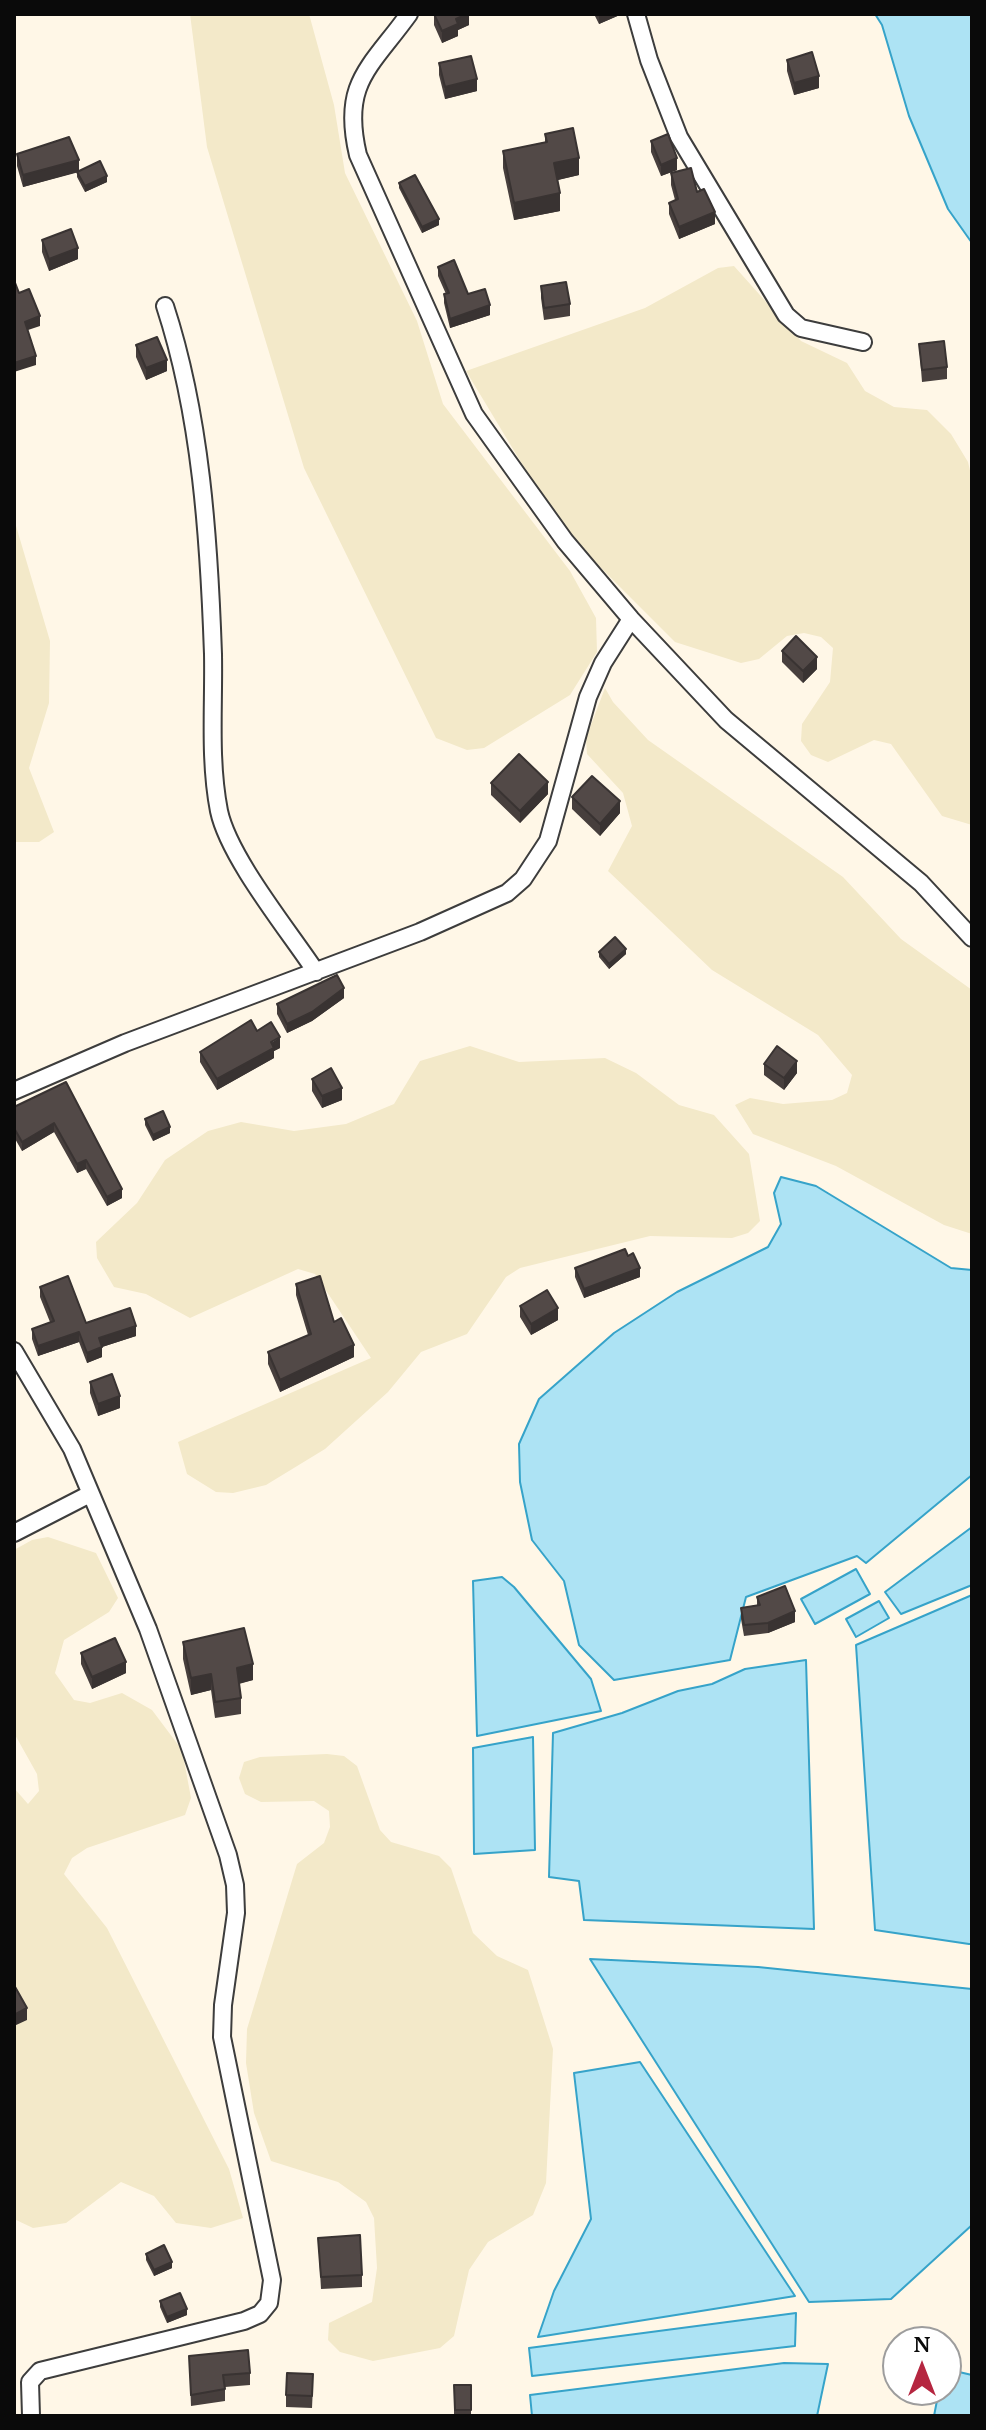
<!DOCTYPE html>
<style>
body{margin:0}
#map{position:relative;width:986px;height:2430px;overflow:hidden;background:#fff7e7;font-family:"PT Serif",serif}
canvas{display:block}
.frame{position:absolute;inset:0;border:16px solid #0a0a0a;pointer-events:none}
.north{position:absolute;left:882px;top:2326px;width:80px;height:80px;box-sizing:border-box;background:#fff;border:2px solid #9d9d9d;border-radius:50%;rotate:0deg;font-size:22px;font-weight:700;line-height:32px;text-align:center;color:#0a0a0a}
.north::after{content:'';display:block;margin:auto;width:28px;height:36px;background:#b52640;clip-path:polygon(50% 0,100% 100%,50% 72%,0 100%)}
</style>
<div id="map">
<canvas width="986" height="2430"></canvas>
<div class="frame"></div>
<div class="north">N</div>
</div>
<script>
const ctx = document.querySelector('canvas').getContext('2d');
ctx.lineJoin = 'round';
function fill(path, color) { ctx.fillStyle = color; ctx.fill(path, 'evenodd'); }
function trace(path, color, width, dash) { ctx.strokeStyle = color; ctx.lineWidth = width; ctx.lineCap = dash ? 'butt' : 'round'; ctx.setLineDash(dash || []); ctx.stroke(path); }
const farmland = new Path2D(`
 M190,14h119l25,91 11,68 72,148 26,83 127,167 26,47 1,34 -27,43 -86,53 -17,2 -31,-12 -132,-270 -97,-321z
 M734,266l67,75 46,22 18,28 29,16 33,3 24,24 17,28 4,17v346l-30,-9 -51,-72 -17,-4 -46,22 -17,-7 -10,-14 1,-17 28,-42 3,-34 -12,-11 -17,-4 -17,3 -28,23 -18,4 -66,-21 -115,-115 -94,-156 179,-63 73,-40z
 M14,519l36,122 -1,62 -20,65 25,64 -15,10h-25z
 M605,688l8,14 35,38 195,137 58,62 71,51v244l-28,-9 -108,-59 -83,-32 -18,-29 15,-7 33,6 49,-4 15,-7 5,-18 -34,-40 -106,-65 -104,-99 24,-45 -9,-33 -36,-39 -1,-16z
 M470,1046l49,16 86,-4 31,15 43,32 35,10 35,39 11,67 -12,12 -16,5 -82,-2 -130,32 -14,9 -39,57 -46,18 -33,40 -63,57 -59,36 -33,8 -17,-1 -29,-18 -9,-32 193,-84 -56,-84 -17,-5 -108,49 -44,-24 -32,-7 -17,-29 -1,-16 41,-39 28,-43 43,-29 33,-9 53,9 52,-7 48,-20 26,-43z
 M48,1537l48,16 22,45 -9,14 -45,28 -9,33 19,27 16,3 32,-10 30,17 30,40 9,48 -6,17 -98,33 -15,10 -8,16 43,54 122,241 14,49 -32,10 -35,-5 -22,-27 -33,-14 -55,41 -33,5 -19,-9v-431l14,16 11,-13 -2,-17 -23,-41v-183l18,-10z
 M327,1754l17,2 13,10 23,64 11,12 48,14 12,12 22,65 24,23 31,14 25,79 -7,134 -13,32 -45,27 -19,28 -15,66 -14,12 -67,13 -33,-9 -12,-12 1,-17 43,-21 5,-34 -3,-50 -8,-16 -28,-20 -67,-21 -17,-48 -8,-50 1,-34 50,-165 27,-21 6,-16 -1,-16 -15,-10 -53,1 -16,-8 -6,-16 5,-16 16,-5z`);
const water = new Path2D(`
 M875,14h97v229l-24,-34 -39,-93 -27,-91z
 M781,1177l35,9 135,82 21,2v205l-106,88 -9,-7 -111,41 -16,63 -116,20 -35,-35 -15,-64 -32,-41 -12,-58 -1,-38 20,-45 75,-66 63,-41 91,-45 13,-23 -7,-31z
 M972,1527v58l-71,29 -16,-22z
 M856,1569l14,25 -55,30 -14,-25z
 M502,1577l12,10 77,92 10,32 -124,25 -4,-155z
 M972,1595v349h-3l-94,-14 -19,-285z
 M879,1601l10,17 -33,19 -10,-18z
 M806,1660l8,269 -230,-9 -5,-39 -30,-4 4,-144 69,-20 56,-22 34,-7 33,-15z
 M533,1737l2,113 -61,4 -1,-106z
 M590,1959l168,8 214,22v236l-81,74 -82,3z
 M640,2062l155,234 -257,41 16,-46 37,-72 -17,-146z
 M796,2313l-1,33 -263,30 -3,-28z
 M784,2363l44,1 -11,52h-285l-2,-21z
 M946,2369l26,6v41h-38l5,-26h7z`);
const street = new Path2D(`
 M409,14c-39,54 -68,69 -51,141l116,259 91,127 66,78 95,101 195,163 51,55
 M636,14l13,46 30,77 107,178 15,13 62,14
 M165,306c36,110 44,233 48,348 1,52 -4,106 6,157 10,47 70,120 97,161
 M14,1091l111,-48 295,-111 87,-39 16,-14 25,-38 40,-144 15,-34 28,-44
 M14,1351l58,98 76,180 80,226 7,30 1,28 -13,92 -1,32 50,243 -3,23 -9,11 -16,7 -204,50 -10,11 1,34
 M14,1533l76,-39`);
const wall = new Path2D(`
 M434,14h35v11l-11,5v6l-16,7 -8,-18z
 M594,14h28l-23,10z
 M787,60l32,28 -25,7 -7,-24z
 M439,63l38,28 -32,8 -6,-24z
 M545,134l34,41 -22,5 3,31 -46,9 -11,-52v-17l42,-9z
 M651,141l26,29 -16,6 -10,-24z
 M17,154l62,17 28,11 -22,10 -8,-15v-5l-54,15 -6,-21z
 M671,173l26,19 18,32 -36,15 -10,-25v-11l6,-3 -4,-15z
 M399,183l40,42 -17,8 -23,-45z
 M42,240l36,19 -29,12 -7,-19z
 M438,267l30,27 22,21 -40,13 -6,-25v-9h2l-8,-18z
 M541,286l29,18v12l-26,4 -3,-22z
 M919,344l28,23v12l-25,3z
 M136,345l31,26 -21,9 -10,-23z
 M782,651l35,18 -14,14 -21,-21z
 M491,783l57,11 -28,29 -29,-28z
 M572,797l48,16 -20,23 -28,-27z
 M599,952l27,2 -17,15 -10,-12z
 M344,998l-32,23 -25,12 -10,-19v-10z
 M257,1031l23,17 -6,3v7l-57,32 -17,-28v-10z
 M764,1064l33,9 -13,17 -20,-15z
 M312,1079l30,21 -20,8 -10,-17z
 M66,1082l56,116 -15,8 -21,-37 -9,4 -23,-41 -32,19 -8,-14v-30z
 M145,1119l25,14 -17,8 -8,-16z
 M628,1256l12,21 -56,21 -9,-21v-9z
 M296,1284l38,38 20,35 -74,35 -12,-28v-12l40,-17 -12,-40z
 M40,1287l46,36 50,13 -34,11v10l-15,6 -8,-21 -41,14 -6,-17v-10l18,-7 -10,-25z
 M520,1306l38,14 -27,15 -11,-18z
 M90,1382l30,26 -22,8 -8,-23z
 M757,1597l38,25 -27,11 -24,3 -3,-17v-11l16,-3z
 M183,1642l70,38 -14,4 2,14v16l-26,4 -4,-28 -20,5 -8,-36z
 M81,1653l45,20 -34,16 -11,-25z
 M318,2238l44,37v12l-41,2z
 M146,2254l26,14 -18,8 -8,-16z
 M160,2301l27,14 -20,8 -7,-16z
 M189,2356l61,17v12l-25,2v14l-34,5z
 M454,2385h17v31h-17z
 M313,2386l-1,22 -26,-1v-12z`);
const shadedWall = new Path2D(`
 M467,14h2v11l-11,5v6l-16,7v-12l14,-12z
 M599,14h23l-23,10z
 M819,76v12l-25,7v-12z
 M477,79v12l-32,8v-12z
 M579,158v17l-25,6v-18z
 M677,158v12l-16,6v-11z
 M79,160v12l-56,15v-12z
 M107,176v6l-22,10v-6z
 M560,193v18l-46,9v-17z
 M715,212v12l-36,15v-12z
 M439,219v6l-17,8v-6z
 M78,248v11l-29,12v-12z
 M490,305v10l-40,13v-9z
 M40,316v10l-15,5v-9z
 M36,356v9l-22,7v-9z
 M167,360v11l-21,9v-12z
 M817,657v12l-14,14v-12z
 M548,782v12l-28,29v-12z
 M620,801v12l-20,23v-12z
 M626,949v5l-17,15v-5z
 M344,988v10l-32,23 -25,12v-9z
 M280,1037v11l-6,3v7l-57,32v-11z
 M797,1061v12l-13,17v-12z
 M342,1088v12l-20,8v-12z
 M54,1123v9l-32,19v-9z
 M170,1127v6l-17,8v-6z
 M86,1160v9l-9,4v-9z
 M122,1189v9l-15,8v-9z
 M640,1268v9l-56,21v-9z
 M558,1308v12l-27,15v-11z
 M136,1326v10l-34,11v10l-15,6v-10l12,-15z
 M79,1332v10l-41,14v-10z
 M354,1345v12l-74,35v-12z
 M120,1396v12l-22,8v-12z
 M795,1611v11l-27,11v-10z
 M126,1662v11l-34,16v-12z
 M253,1664v16l-16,4v-16z
 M211,1674v16l-20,5v-17z
 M27,2008v12l-13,6v-11z
 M172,2262v6l-18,8v-6z
 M187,2309v6l-20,8v-6z`);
const building = new Path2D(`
 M434,14h33l-11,5 2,5 -16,7z
 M812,52l7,24 -25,7 -7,-23z
 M471,56l6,23 -32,8 -6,-24z
 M573,128l6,30 -25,5 6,30 -46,10 -11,-52 44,-9 -2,-8z
 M668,134l9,24 -16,7 -10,-24z
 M69,137l10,23 -56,15 -6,-21z
 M100,161l7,15 -22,10 -8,-14z
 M691,168l6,24 7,-3 11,23 -36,15 -10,-24 9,-4 -7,-26z
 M415,175l24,44 -17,8 -23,-44z
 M71,229l7,19 -29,11 -7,-19z
 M454,260l14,34 17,-5 5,16 -40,14 -6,-25 5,-1 -11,-26z
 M14,280l5,13 10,-4 11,27 -15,6 11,34 -22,7z
 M566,282l4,22 -26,4 -3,-22z
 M157,337l10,23 -21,8 -10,-23z
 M944,341l3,26 -25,3 -3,-26z
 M796,636l21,21 -14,14 -21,-20z
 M519,754l29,28 -28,29 -29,-28z
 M592,776l28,25 -20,23 -28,-27z
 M615,937l11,12 -17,15 -10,-12z
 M337,975l7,13 -32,24 -25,12 -10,-20z
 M251,1020l6,11 14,-9 9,15 -9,5 3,6 -57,31 -17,-27z
 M777,1046l20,15 -13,17 -20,-14z
 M331,1068l11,20 -20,8 -10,-17z
 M66,1082l56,107 -15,8 -21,-37 -9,4 -23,-41 -32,19 -8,-14v-21z
 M163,1111l7,16 -17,8 -8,-16z
 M625,1249l3,7 5,-3 7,15 -56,21 -9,-21z
 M68,1276l18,47 44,-15 6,18 -37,12 3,9 -15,6 -8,-21 -41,14 -6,-17 22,-8 -14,-34z
 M320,1276l14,46 7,-4 13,27 -74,35 -12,-28 43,-18 -15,-50z
 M547,1290l11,18 -27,16 -11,-18z
 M112,1374l8,22 -22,8 -8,-22z
 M785,1586l10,25 -27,12 -24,2 -3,-17 19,-3 -3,-8z
 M244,1628l9,36 -16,4 4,30 -26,4 -4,-28 -20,4 -8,-36z
 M115,1638l11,24 -34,15 -11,-24z
 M14,1985l13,23 -13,7z
 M360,2235l2,40 -41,2 -3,-39z
 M164,2245l8,17 -18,8 -8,-16z
 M180,2293l7,16 -20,8 -7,-16z
 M248,2350l2,23 -27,2 2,14 -34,6 -2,-39z
 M287,2373l26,1 -1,22 -26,-1z
 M454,2385h17v25h-16z`);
fill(farmland, '#f3e9c9');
fill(water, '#ade3f4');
trace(water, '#36a3c9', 2);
trace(street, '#3d3d3d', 20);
trace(street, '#fff', 16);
fill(wall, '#473f3d');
fill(shadedWall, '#393332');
fill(building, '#524947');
trace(building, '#393332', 2);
</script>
